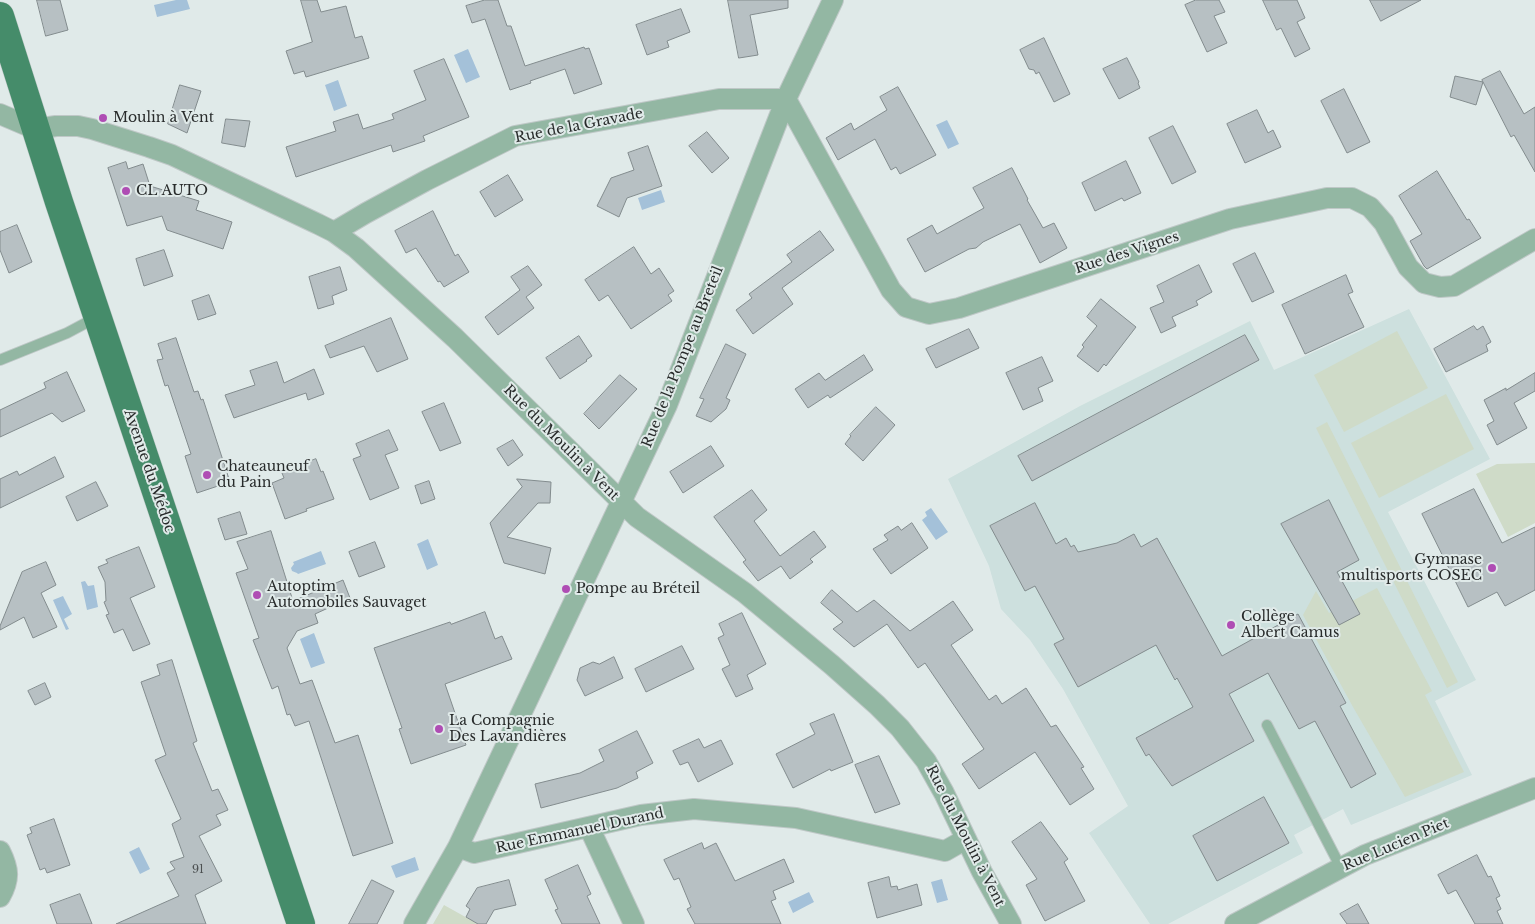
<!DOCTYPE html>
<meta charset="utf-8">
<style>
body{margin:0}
canvas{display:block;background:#e0eae9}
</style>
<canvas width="1535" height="924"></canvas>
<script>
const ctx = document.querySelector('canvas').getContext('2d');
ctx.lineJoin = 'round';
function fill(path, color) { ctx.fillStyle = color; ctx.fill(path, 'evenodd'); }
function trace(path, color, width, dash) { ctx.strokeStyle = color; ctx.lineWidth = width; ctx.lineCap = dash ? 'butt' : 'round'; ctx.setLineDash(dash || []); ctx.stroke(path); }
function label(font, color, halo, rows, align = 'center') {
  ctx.font = font + ' "Libre Baskerville",serif'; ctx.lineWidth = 4; ctx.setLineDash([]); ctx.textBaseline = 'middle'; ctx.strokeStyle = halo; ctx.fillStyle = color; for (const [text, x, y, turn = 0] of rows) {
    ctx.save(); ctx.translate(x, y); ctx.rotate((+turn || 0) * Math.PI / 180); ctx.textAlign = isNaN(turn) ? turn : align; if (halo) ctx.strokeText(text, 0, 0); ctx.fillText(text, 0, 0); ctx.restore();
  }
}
const built = new Path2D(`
 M1409,309l81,150 -102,53 88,168 -41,21 37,74 -121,50 -8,-16 -49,26 9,18 -135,71h-18l-61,-91 39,-27 -65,-117 -33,-49 -29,-31 -12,-43 -41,-87 132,-73 170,-85 24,49z`);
const green = new Path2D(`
 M1397,331l31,57 -84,44 -30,-57z
 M1446,394l28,55 -95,49 -28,-55z
 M1327,422l131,260 -11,6 -131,-260z
 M1535,463v60l-27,14 -32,-63 21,-10z
 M1377,588l55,103 -7,4 39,77 -59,25 -52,-90 -50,-92 13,-24 13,22z
 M444,905l34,19h-45z`);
const water = new Path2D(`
 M176,0h11l3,9 -33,8 -3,-12z
 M468,49l12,28 -14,6 -12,-28z
 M338,80l9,26 -13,5 -9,-26z
 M947,120l12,24 -11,5 -12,-24z
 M661,190l4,12 -23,8 -4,-12z
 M931,508l17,24 -12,8 -14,-20 5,-4 -2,-4z
 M428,539l10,26 -11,5 -10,-26z
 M321,551l5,13 -28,10 -1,-1 -5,-2 -1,-3 3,-4 -1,-2z
 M85,581l3,5 6,-1 4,22 -11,3 -6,-28z
 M63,596l9,18 -8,5 5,10 -3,1 -13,-30z
 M314,633l11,30 -14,5 -11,-29z
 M139,847l11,22 -10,5 -11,-22z
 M415,857l4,13 -23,8 -5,-12z
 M942,879l6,21 -11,3 -6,-21z
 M809,892l5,10 -21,11 -5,-11z`);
const building = new Path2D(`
 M37,0h23l8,30 -22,6z
 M301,0h16l4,12 25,-6 9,32 7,-2 7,22 -63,19 -2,-6 -10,3 -8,-23 26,-9z
 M485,0h13l9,26h4l14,40 59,-19 1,2 4,-1 13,36 -28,10 -9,-25 -35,12 1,2 -21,7 -25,-71 -13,4 -6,-17z
 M728,0h60v8l-38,7 8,40 -19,3z
 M1196,0h23l6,12 -11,4 13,27 -20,9 -22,-47z
 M1263,0h34l8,18 -8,4 13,27 -15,8 -14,-29 -4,2z
 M1370,0h51l-40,21z
 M681,9l9,23 -23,9 2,6 -22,8 -11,-30z
 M1044,38l26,56 -16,8 -15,-30 -3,2 -2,-4 -5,-1 -9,-19z
 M1127,58l12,24 -1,1 2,5 -21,11 -16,-30z
 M444,59l25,58 -46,19 2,5 -32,11 -2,-7 -95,32 -10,-30 50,-16 -3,-9 25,-8 5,15 31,-10 -2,-5 34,-14 -12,-29z
 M1500,71l24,43 11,-7v65l-21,-37 -3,2 -28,-55 -7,23 -26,-8 5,-21 28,6 -1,-2z
 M180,85l21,6 -14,42 -19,-9z
 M898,87l38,68 -36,19 -4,-7 -5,3 -16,-31 -37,21 -12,-22 25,-15 3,7 33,-20 -7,-13z
 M1344,89l26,53 -23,11 -26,-52z
 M1257,110l11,23 5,-3 8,17 -36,16 -18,-39z
 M226,119l24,2 -5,26 -23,-4z
 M1173,126l23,46 -24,12 -23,-46z
 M707,132l22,26 -17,15 -23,-27z
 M648,146l14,40 -35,12 -8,19 -22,-11 14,-28 23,-8 -6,-17z
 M1126,161l15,32 -17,8 -2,-3 -27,13 -13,-28z
 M126,162l2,7 15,-5 7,22 49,15 -3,9 36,12 -9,27 -56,-19 -5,-14 -35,10 -19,-58z
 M1012,168l16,31 -1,1 16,28 11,-5 13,25 -27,15 -20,-39 -37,18 -7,6 -7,1 -44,23 -18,-33 25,-14 5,9 47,-26 -11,-20z
 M1437,171l30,49 2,-1 12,19 -54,31 -3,-3 -14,-25 12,-7 -23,-38z
 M508,175l15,25 -28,17 -15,-25z
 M433,211l22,45 3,-2 11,18 -25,15 -4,-6 -2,1 -22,-34 -10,5 -11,-22z
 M17,225l15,37 -23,11 -9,-23v-18z
 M820,231l14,19 -52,38 11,16 -40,30 -17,-24 16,-12 -3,-4 43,-32 -5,-7z
 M634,247l17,27 8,-6 15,23 -6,4 4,6 -41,28 -23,-34 -9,6 -14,-21z
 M164,250l9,26 -29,10 -8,-27z
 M1255,253l19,39 -22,10 -19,-38z
 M1199,265l13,27 -16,9 2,4 -26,12 4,9 -15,7 -11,-25 14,-6 -7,-16z
 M528,266l14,19 -16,12 8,11 -36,27 -13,-18 35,-27 -9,-13z
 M340,267l7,23 -15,6 2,8 -16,5 -9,-32z
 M1346,275l7,17 -5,2 16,33 -59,27 -23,-49z
 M209,295l7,19 -18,6 -6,-19z
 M1101,299l35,28 -30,39 -2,-2 -6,8 -21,-16 7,-9 -2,-2 15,-19 -10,-9z
 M391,318l17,41 -31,13 -13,-26 -34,12 -5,-12z
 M1474,326l3,4 6,-4 8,16 -5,3 2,6 -42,21 -12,-23z
 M969,329l10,19 -43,20 -10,-19z
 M1245,335l14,25 -227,121 -14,-25z
 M579,336l13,20 -6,4 1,1 -27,18 -14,-21z
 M176,338l18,54 4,-1 3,9 2,-1 27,83 -33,11 -12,-37 6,-2 -23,-69 -3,1 -8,-26 6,-1 -5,-15z
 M726,344l20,10 -20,44 4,2 -4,9 -15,13 -15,-6 8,-17 -4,-1z
 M864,355l9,15 -43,28 -2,-3 -20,13 -13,-19 24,-16 6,7z
 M1042,357l11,24 -15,7 5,13 -20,9 -17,-37z
 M277,362l7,21 30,-14 10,25 -16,6 -2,-7 -72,25 -9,-23 30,-10 -5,-14z
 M67,372l18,39 -23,11 -10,-9 -52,24v-27l46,-22 -2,-5z
 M1535,373v18l-21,12 13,25 -30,17 -10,-20 7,-4 -10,-21 22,-12v2z
 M620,375l17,14 -38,40 -15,-15z
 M444,403l17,40 -21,8 -18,-39z
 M876,407l19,18 -32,36 -18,-17 6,-8 -1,-1z
 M389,430l9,20 -13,5 14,33 -29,12 -17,-41 8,-3 -5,-12z
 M513,440l10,15 -15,11 -11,-17z
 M711,446l13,20 -41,27 -13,-21z
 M55,457l9,20 -64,31v-29l17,-8 2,4z
 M316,459l5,13 2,-1 11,28 -28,10 1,2 -22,8 -13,-36 12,-5 -2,-5z
 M517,479l34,3 -1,21h-12l-31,34 44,11 -6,26 -41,-11 -14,-40 32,-36z
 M429,481l6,18 -14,5 -6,-18z
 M96,482l12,24 -31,15 -11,-24z
 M1474,489l28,54 33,-16v63l-30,16 -8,-14 -29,15 -46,-93z
 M752,490l15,20 -13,11 26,35 34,-25 12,16 -16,12 3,3 -23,17 -9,-13 -23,15 -15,-19 3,-2 -32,-43z
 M1329,500l30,60 -22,12 23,42 -21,11 -58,-101z
 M1035,503l21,41 10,-6 5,9 3,-2 4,7 39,-9 17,-9 7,13 16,-9 65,118 76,-42 48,89 -6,3 36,68 -25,14 -36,-67 -16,8 -31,-56 -39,21 25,47 -82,45 -23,-32 -3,2 -10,-18 57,-31 -16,-29 -2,2 -19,-35 -78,42 -24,-43 10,-5 -29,-53 -10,5 -35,-65z
 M240,512l7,22 -22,6 -7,-21z
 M912,523l16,25 -37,26 -18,-25 15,-9 -4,-5 14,-9 3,4z
 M271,531l22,70 50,-21 7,18 -35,16 3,9 -21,8 -10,17 13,36 12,-4 23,63 23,-8 35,108 -40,13 -44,-135 -14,5 -5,-12 -3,1 -9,-29 -6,3 -19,-49 6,-2 -23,-65 12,-4 -11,-27z
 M375,542l10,25 -26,10 -10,-25z
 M139,547l16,40 -25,11 20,46 -17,7 -10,-22 -9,4 -8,-18 3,-1 -5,-12 2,-1 -1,-19 -7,-15 10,-4 -2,-3z
 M46,562l10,23 -15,8 16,34 -24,11 -9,-21 -24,13v-4l22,-54z
 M832,590l25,22 17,-12 36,31 43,-30 20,29 -22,15 38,55 7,-5 6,9 24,-16 25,39 5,-2 28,42 -3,1 13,21 -24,16 -35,-53 -56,37 -17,-25 22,-15 -59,-86 -7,5 -31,-44 -33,23 -21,-18 10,-7 -22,-19z
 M485,612l10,27 7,-3 10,23 -67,25 21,61 -55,19 -12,-35 3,-1 -28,-80 76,-26 1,2z
 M742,613l24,51 -19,11 6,14 -17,8 -14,-28 8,-4 -12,-27 6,-3 -5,-11z
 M682,646l12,23 -48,23 -11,-23z
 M614,657l9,21 -38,18 -8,-16 3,-12 13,-6 6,2z
 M172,660l25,81 -4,2 19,48 6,-2 10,21 -12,5 5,10 -22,11 23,45 -27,14 11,29h-90l63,-28 -12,-23 8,-4 -5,-7 14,-5 -12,-33 9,-5 -26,-59 11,-5 -25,-73 19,-7 -3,-10z
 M45,683l6,14 -16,8 -7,-14z
 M834,714l19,48 -22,9 -1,-2 -37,19 -17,-34 39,-20 -5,-10z
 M637,731l16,32 -17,9 2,6 -21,10 -76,20 -6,-24 45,-11 24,-12 -5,-11z
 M699,739l5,9 17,-8 12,24 -35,18 -10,-20 -8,3 -7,-14z
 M879,756l21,48 -25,9 -20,-48z
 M1264,797l25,46 -72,38 -24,-45z
 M54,819l16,46 -23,8 -2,-5 -5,2 -13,-35 5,-2 -2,-5z
 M1041,822l27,37 -4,3 21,39 -40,20 -19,-36 11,-6 -25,-37z
 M702,843l2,6 12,-6 19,38 49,-22 10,23 -21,9 3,8 -5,2 10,23h-86l-8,-15 4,-2 -12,-29 -5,2 -10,-20z
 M1477,855l11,22 3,-1 9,20 -4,2 5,11 -4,2 6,13h-28l-19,-34 -8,4 -10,-19z
 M578,865l13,29 -4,2 13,28h-38l-7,-14 3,-1 -13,-29z
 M889,877l2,10 6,-1 1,4 19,-6 5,21 -45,13 -9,-35z
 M372,880l22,11 -17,33h-28z
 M509,880l7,25 -22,5 -8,14h-8l-12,-7 4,-8 -4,-3 11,-18z
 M80,894l12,30h-35l-7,-19z
 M1358,904l11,20h-22l-7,-10z`);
const lane = new Path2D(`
 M0,360l67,-27 30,-16
 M1267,725l74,143`);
const street = new Path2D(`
 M0,114l35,15 21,-3h22l14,3 57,18 23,8 146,69 16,8 22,16 99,90 182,179 108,76 87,72 45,40 23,23 26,33 18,32 38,79 29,52
 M334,232l32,-19 61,-33 88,-44 204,-37h67l105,191 15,17 23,7 30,-6 271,-89 97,-21h25l18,9 14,16 24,44 16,16 16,4 14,-1 81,-47
 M589,827l45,97
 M458,847l16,6 167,-38 53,-6 102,9 149,33 21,-12
 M0,851c9,18 10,28 0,46
 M414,924l44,-77 209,-442 119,-306 47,-99
 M1235,924l130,-69 170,-67`);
const primary = new Path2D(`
 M0,16l59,186 242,722`);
const markers = [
 [103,118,5,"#af4db4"],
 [126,191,5,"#af4db4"],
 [207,475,5,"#af4db4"],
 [1492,568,5,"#af4db4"],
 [566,589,5,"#af4db4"],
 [257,595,5,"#af4db4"],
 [1231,625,5,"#af4db4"],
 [439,729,5,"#af4db4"]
];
const numberNames = [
 ["91",198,870]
];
const poiNames = [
 ["Moulin à Vent",113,118],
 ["CL AUTO",136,191],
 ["Chateauneuf",217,467],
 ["du Pain",217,483],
 ["Gymnase",1482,560,"right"],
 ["multisports COSEC",1482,576,"right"],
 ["Autoptim",267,587],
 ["Automobiles Sauvaget",267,603],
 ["Pompe au Bréteil",576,589],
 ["Collège",1241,617],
 ["Albert Camus",1241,633],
 ["La Compagnie",449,721],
 ["Des Lavandières",449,737]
];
const streetNames = [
 ["Rue de la Gravade",579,126,-11],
 ["Rue des Vignes",1127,253,-18],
 ["Rue de la Pompe au Breteil",683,357,-68],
 ["Rue du Moulin à Vent",561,443,45],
 ["Avenue du Médoc",149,471,71],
 ["Rue Emmanuel Durand",580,831,-12],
 ["Rue du Moulin à Vent",965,836,63],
 ["Rue Lucien Piet",1396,845,-23]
];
fill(built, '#cde0de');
fill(green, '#cfdbc8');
fill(water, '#a4c1d9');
fill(building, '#b7c0c3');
trace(building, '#838c8e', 1);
trace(lane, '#bfc8c7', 12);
trace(street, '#bfc8c7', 22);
trace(primary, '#bfc8c7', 29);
trace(lane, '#93b7a3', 10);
trace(street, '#93b7a3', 20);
trace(primary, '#458c6a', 28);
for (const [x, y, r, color] of markers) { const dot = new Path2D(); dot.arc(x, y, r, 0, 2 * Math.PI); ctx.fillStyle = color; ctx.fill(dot); trace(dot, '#e0eae9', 2); }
label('11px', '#4c5051', null, numberNames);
label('14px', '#282b2b', '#e0eae9', poiNames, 'left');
label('14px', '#282b2b', '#e0eae9', streetNames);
</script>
